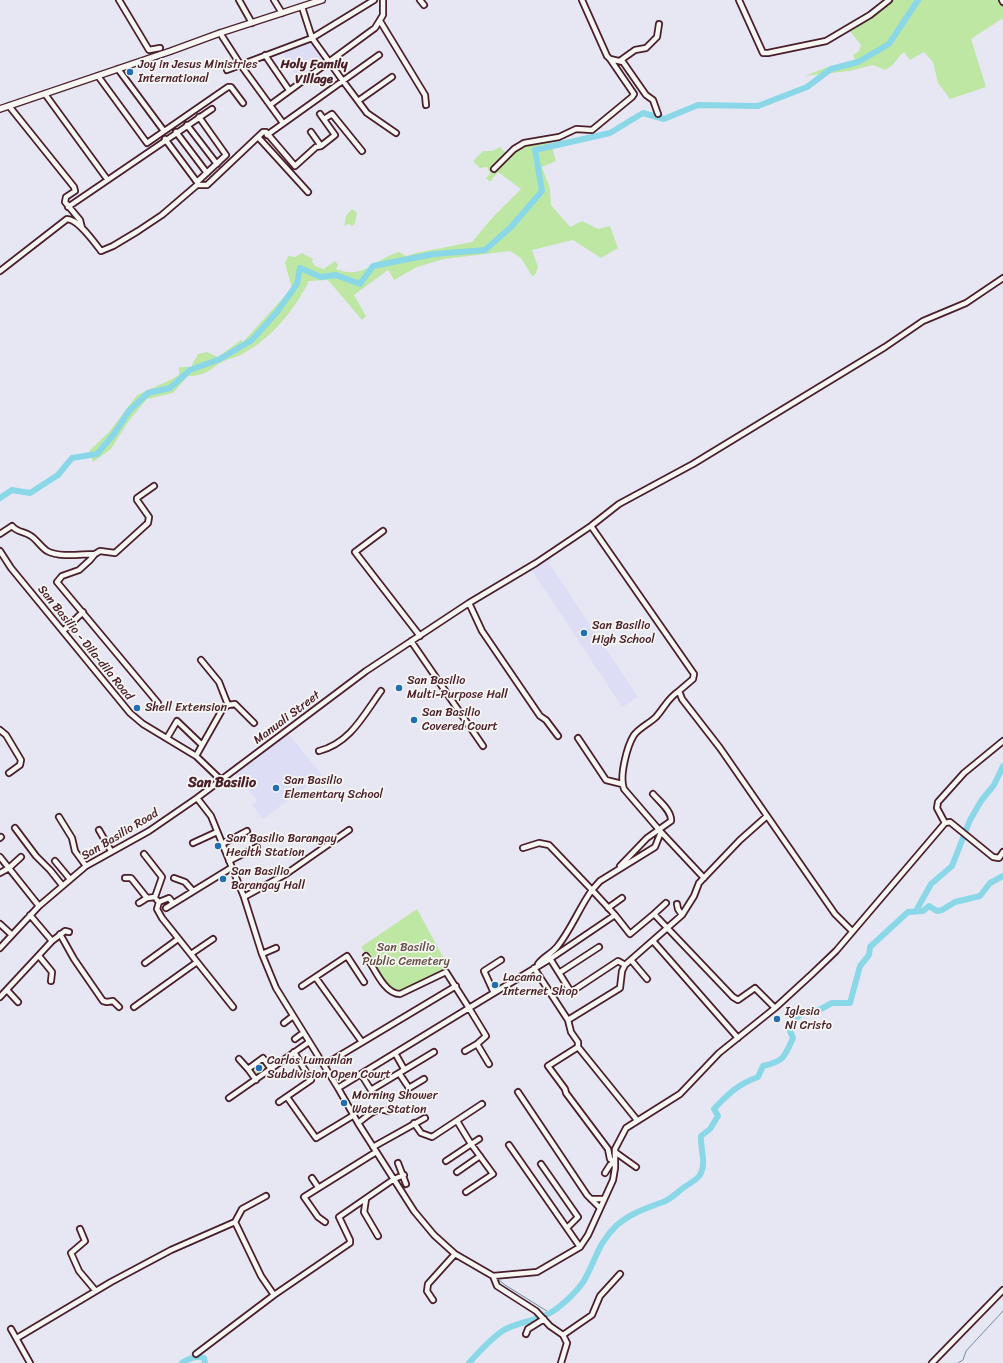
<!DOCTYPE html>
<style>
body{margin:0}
canvas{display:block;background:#e7e7f4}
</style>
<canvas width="1003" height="1363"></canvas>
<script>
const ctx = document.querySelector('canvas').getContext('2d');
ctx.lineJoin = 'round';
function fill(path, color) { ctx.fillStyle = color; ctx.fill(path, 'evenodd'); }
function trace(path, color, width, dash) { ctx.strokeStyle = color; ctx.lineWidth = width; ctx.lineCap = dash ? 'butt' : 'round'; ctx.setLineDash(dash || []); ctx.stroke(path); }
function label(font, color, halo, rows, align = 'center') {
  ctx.font = font + ' Sriracha,sans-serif'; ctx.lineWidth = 3.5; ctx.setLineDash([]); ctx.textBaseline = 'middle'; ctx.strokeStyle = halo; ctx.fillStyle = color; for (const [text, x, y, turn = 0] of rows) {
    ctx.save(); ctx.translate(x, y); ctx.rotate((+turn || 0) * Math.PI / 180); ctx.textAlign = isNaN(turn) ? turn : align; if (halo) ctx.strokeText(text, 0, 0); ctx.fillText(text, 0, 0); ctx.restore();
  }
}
const built = new Path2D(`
 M311,41l15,20 -27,20 -12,-19 -4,-11z
 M549,557l3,4 -3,2 89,134 -16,10 -91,-138z
 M288,733l34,42 -59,44 -11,-14 5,-4 -21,-27z`);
const green = new Path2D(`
 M890,0h113v18l-32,21 15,48 -36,12 -12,-16 -5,-21 -9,-10 -14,8 -6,-8c-8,6 -7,12 -19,18l-12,-5 -24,6 -44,5 20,-8 31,-6 -3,-7 6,-4 2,-6 -12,-15z
 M549,137l7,24 -14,6 8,22 1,16 19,22 12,-6 16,8 12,-3 8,22 -17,10 -28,-18 -41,10 6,17 -3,8 -3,1 -11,-18 -11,-7 -66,8 -27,8 -23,13 -6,-10 -34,25 12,21 -4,4 -34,-40 -19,1c-14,28 -37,57 -65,72 -6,4 -14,5 -20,8 -15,8 -17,15 -36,15l-15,17 -26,6 -19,23 -17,27 -18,13 -4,-11 20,-19 28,-37 33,-15 9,-5v-8h12l7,-13 9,-2 11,5 23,-17 2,2 49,-54 -7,-25 3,-7 7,1 7,-4 11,6 -1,3 3,4 9,3 11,-8 3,4 -2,4c29,11 38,-10 63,-17l7,4 10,-3 56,-11 20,-24 29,-29 -23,-17 -8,10 -4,-4 4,-4 -3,-7 -7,1 -7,-7 10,-10h9l8,-4 7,7 19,-14z
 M352,209l5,4 -2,10 -3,3 -3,-2 -5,2 2,-10z
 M417,909l32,59 -53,25 -11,-8 -24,-38z
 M263,1060l6,8 -14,9 -5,-8z`);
const stream = new Path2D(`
 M498,1279l7,6 45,28
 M958,1363l5,-3 3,-9 37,-40`);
const river = new Path2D(`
 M0,498l12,-8 18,3 28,-18 14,-17 25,-4 17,-20 15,-23 19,-18 22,-5 20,-18 30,-11 32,-19 25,-28 20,-28 3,-16 21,9 15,-2 24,9 13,-18 61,-12 51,-4 26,-23 31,-36 -7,-41 75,-17 33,-20 21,6 34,-14 60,1 49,-19 24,-18 27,-7 31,-18 29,-44
 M916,911l15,-27 21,-18 18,-46 11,-19 13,-16 9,-19
 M182,1363c7,-5 14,-8 22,-5l1,5
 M469,1363c11,-12 21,-24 35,-33 14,-8 32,-9 46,-17 11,-6 31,-25 36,-36 11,-21 13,-35 31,-52 14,-12 30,-17 46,-23 9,-3 15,-11 23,-16 5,-3 10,-6 14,-11 7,-12 0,-26 1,-39l9,-7 8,-13 -4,-7c13,-14 24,-25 44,-32l5,-11c21,-5 21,-8 30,-28l-5,-12c10,-9 16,-19 31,-16l13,-7h18l10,-37 9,-11 1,-8 38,-35 15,-1 6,-5 8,5 5,-1 13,-8 25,-6 10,-13 13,-7`);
const minor = new Path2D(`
 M119,0l30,50 11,-2
 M239,0l13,23
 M274,0l8,13
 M420,0l4,5
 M582,0l25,56 3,3 13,3 23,33 7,5 5,14
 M739,0l24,53h5l58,-12 44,-26 19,-15
 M1002,0l1,2
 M302,7l10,31 31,43 24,32 29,20
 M380,21l45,74 1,10
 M220,33l20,31 43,59
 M265,55l24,35
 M621,60l14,-10 11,-2 11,-11 2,-13
 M118,69l46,62
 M227,70l85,-32 62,-38
 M98,76l49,67 81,-56h3l12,16
 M45,94l62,85
 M358,101l34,-24
 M270,105l105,-77 8,-13v-15
 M9,106l65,81 1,4 -9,6 -1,5 15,18 2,8
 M324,119l8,-5 30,37
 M187,125l30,39
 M176,132l31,41
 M311,132l10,14
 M267,135l112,-80
 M258,137l50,55
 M165,139l32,43 29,-27 -27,-38
 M494,169l20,-20 10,-6 35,-6 17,-8 16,1 40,-33 2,-3 -24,-35
 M68,207l144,-98
 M0,271l67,-52c11,0 27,23 34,32l12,-5 25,-15 24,-16 35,-30h10l56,-53h3l29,34 21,-19 5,-1 14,-11 -15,-21
 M154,486l-17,12v2l12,17 -1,6 -33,30 -15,-2 -5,3 -5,6 -11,10 -17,6 -5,6 101,121
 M591,526l103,148 -1,5 -14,12 3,8 38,49 115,166 17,17
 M383,531l-28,21 65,84
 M0,534l12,-8c6,7 12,5 19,10 6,4 10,11 16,15 14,7 33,3 48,3
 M0,551l11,17 119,145 13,11 53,32 25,24
 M469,603l13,28 58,85 6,4 12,16
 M63,631l20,-19
 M411,641l72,105
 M679,691c-12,8 -14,16 -23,26 -6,6 -17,11 -22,18 -7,11 -15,42 -10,54l37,43 43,46
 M228,705l7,-1 19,19
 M0,730l6,5 15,25 -1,5 -11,8
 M167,738l10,-17 25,24
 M578,738l28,42 16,4
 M319,751c31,-8 44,-35 62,-60
 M196,756l26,-46 6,-5 -9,-23 -18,-22
 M197,798l14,18 33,81 18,57 14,34 62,100 20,35 56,88 20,24 21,19 38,22 44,-4 43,-25 8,-12 25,-55 2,-12v-19l11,-21 54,-34 39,-41 56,-45 37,-34 24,-23 109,-128 5,-1 43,35 6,1 4,-6
 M59,817l13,21 3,13 11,15
 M945,823l-8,-15 1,-6 26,-29 39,-32
 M15,828l21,28 14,14 12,15
 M99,830l12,21
 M0,838l1,-1
 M193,843l24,-11
 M222,844l25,-13
 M523,848l16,-5 10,2 43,45c-13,18 -21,40 -35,57 -6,7 -14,10 -19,17
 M144,854l18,23 -7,20
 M0,857l39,49
 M55,861l15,18
 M229,861l28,-14
 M620,866l27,-28 24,-17c1,-10 -12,-20 -18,-27
 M0,873l9,-5 12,-11
 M125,878h6l16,20 8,-1
 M174,878l11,4 8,9
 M244,897l42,-23 63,-44
 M157,900l2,2 10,-4 4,5
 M159,902l-2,7 5,9 71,89
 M139,903l8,-5
 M677,904l1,5 4,6
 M166,908l65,-40
 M608,908l14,-10
 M654,914l12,-11
 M30,915l22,26
 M615,915l-23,-25 8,-9 55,-34 6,-15
 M0,924l12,11
 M60,934l14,25 29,42 4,1 6,-1 6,6
 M653,941l85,97
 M0,948l39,-42 47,-40 63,-35 48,-33 169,-127 103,-68 67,-40 55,-37 28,-22 74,-40 192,-117 38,-26 43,-18 37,-25
 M191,954l22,-15
 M262,954l14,-6
 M39,956l13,16 -1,9
 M549,957l22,35 47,-31 7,4
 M631,960l16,19
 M145,963l33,-24
 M534,968l34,52 3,12 7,10v5l59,73
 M559,973l40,-26
 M316,978l46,64
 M302,986l45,-30 17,26
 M7,990l11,12
 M494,993l-10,-22 17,-11
 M0,997l52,-56 13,-10 4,1
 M134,1007l63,-45
 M568,1020l52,-32 2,-17 3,-6 57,-50 12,-19 5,-13 41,-43 27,-24
 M284,1023l9,-7
 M295,1039l8,-6
 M578,1047l-30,19 17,23 1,4 42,56 2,10 4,3 -4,3 -5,8
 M465,1051l12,-7
 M395,1053l9,16
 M239,1059l9,10
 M489,1064l-12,-20 9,-8 -17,-28 81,-49 65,-44 15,19 24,-20 79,83 5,3 17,-12 20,20
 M324,1065l132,-79
 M399,1073l10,15 15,-9
 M361,1074l10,16 63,-38
 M256,1080l-8,-11 15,-11 8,11
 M338,1088l131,-80 -23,-36 -46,22c-16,0 -26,-27 -34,-38
 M518,1092l69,103 13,13
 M287,1097l29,41 38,-23
 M229,1098l80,-56
 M279,1102l32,-22 -17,-28
 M457,1121l14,23 22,30 -27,18
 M358,1123c10,-7 17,-17 30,-12
 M414,1123l7,10 11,4 50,-33
 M509,1145l71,102
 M373,1147l52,-29
 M615,1152l21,15
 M446,1161l33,-22
 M398,1163l8,21
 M541,1164l37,53 -11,11
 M457,1172l23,-16
 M312,1178l6,9
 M366,1199l-2,13 14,24
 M591,1199h13
 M235,1222l26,54 13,19
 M325,1222l-7,-5 -14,-20 72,-45
 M80,1229l5,12 -14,12 8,18 16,19
 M493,1276l4,10 39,25 14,15 13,9 4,8 -6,20
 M433,1300l-6,-9 1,-7 27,-30
 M11,1329l19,34
 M526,1334l2,-5 16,-10
 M563,1335l29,-20 8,-19 20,-22
 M17,1338l94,-56 60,-32 64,-28 7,-13 24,-13
 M196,1354l78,-59 76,-52v-3l-11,-23 55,-38 10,-4
 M932,1363l71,-73`);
const major = new Path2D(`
 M0,109l171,-58 49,-18 102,-33`);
const markers = [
 [130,72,4,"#1f6fb2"],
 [584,633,4,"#1f6fb2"],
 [399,688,4,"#1f6fb2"],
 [137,708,4,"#1f6fb2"],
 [414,720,4,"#1f6fb2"],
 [276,788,4,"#1f6fb2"],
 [218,846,4,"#1f6fb2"],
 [223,879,4,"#1f6fb2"],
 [495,985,4,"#1f6fb2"],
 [777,1019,4,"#1f6fb2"],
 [259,1068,4,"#1f6fb2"],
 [344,1103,4,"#1f6fb2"]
];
const poiNames = [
 ["Joy in Jesus Ministries",138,65],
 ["International",138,79],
 ["San Basilio",592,626],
 ["High School",592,640],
 ["San Basilio",407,681],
 ["Multi-Purpose Hall",407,695],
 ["Shell Extension",145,708],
 ["San Basilio",422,713],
 ["Covered Court",422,727],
 ["San Basilio",284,781],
 ["Elementary School",284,795],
 ["San Basilio Barangay",226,839],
 ["Health Station",226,853],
 ["San Basilio",231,872],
 ["Barangay Hall",231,886],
 ["Lacama",503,978],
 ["Internet Shop",503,992],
 ["Iglesia",785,1012],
 ["Ni Cristo",785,1026],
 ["Carlos Lumanlan",267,1061],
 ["Subdivision Open Court",267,1075],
 ["Morning Shower",352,1096],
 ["Water Station",352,1110]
];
const streetNames = [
 ["San Basilio - Dila-dila Road",85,643,51],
 ["Manuali Street",287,718,-37],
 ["San Basilio Road",120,835,-31]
];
const parkNames = [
 ["San Basilio",406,948],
 ["Public Cemetery",406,962]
];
const neighbourhoodNames = [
 ["Holy Family",314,65],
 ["Village",314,80]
];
const quarterNames = [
 ["San Basilio",222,783]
];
fill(built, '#ddddf5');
fill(green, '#bee7a4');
trace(stream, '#708e9c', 1);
trace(river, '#8ad8e7', 6);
trace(minor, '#4a1f2b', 8);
trace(major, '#4a1f2b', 8);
trace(minor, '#f6f6f2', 4.5);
trace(major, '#f6f6f2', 5.5);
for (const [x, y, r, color] of markers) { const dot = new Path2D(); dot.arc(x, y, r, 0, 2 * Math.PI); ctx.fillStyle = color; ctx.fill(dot); trace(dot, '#f6f6f2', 1.5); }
label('12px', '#4a1f2b', '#f6f6f2', poiNames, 'left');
label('12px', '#4a1f2b', '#f6f6f2', streetNames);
label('12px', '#675149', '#f6f6f2', parkNames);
label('bold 13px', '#4a1f2b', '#f6f6f2', neighbourhoodNames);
label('bold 14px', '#4a1f2b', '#f6f6f2', quarterNames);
</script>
